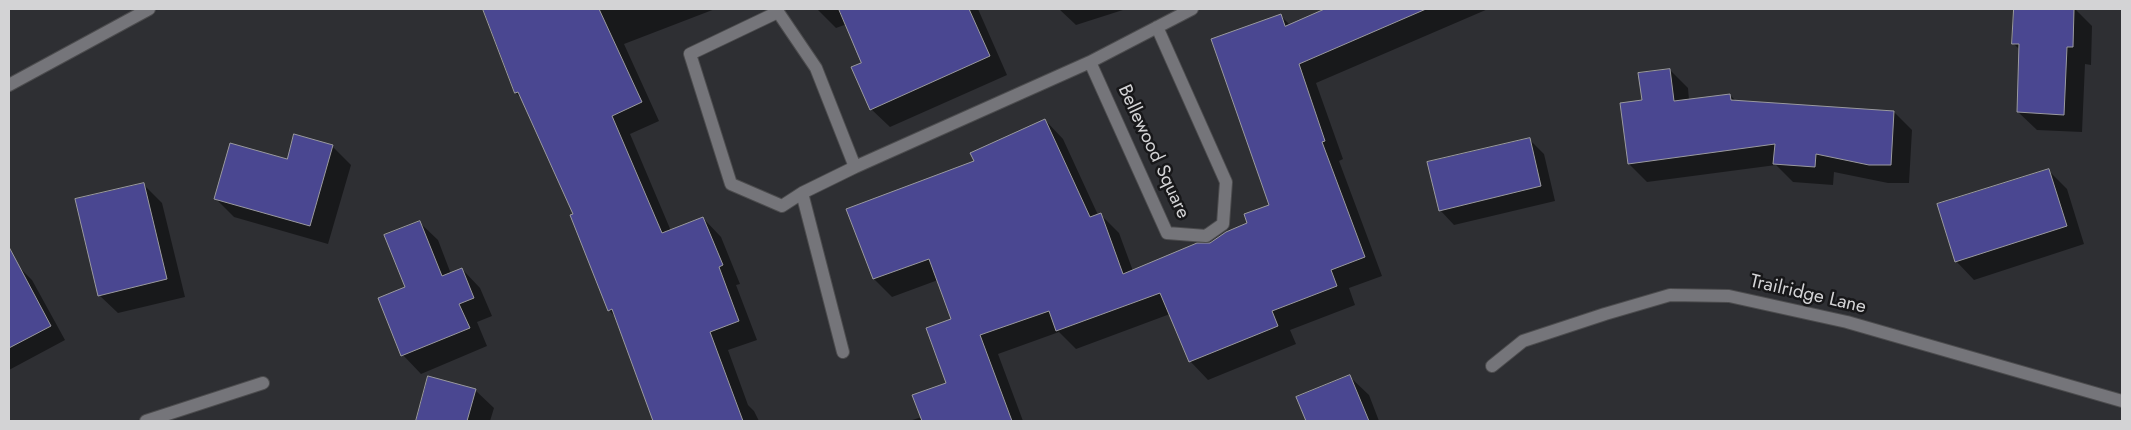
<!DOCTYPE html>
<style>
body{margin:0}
#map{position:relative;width:2131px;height:430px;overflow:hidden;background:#2e2f33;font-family:Jost,sans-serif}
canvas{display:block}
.frame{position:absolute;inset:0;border:10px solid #d3d3d5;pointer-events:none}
</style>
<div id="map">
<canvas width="2131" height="430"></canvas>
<div class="frame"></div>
</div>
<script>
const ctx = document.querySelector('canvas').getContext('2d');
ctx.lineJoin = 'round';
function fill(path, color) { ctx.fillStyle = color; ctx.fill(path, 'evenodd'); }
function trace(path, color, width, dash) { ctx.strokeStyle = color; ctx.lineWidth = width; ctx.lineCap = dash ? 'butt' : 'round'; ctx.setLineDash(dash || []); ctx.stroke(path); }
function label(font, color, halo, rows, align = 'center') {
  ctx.font = font + ' Jost,sans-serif'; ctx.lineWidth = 5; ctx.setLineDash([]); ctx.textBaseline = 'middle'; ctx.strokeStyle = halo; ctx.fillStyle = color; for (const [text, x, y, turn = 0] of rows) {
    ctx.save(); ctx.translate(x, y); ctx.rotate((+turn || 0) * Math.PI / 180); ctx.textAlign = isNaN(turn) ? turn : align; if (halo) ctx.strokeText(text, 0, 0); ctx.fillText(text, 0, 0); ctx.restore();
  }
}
const shadow = new Path2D(`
 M485,9h230l-91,35 35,77 -29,13 41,97 32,-13 18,19 19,47 -4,1 21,55 -29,10 20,55 6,6 5,10h-102l-4,-4 -37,-99 -7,-8 -34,-95 -52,-115 -7,-7z
 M817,9h161l29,66 -117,52 -19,-18 -8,-46 -16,-39 -11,4z
 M1059,9h67l-50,16z
 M1328,9h160l-172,74 27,76 -4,2 43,115 -33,12 6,17 -65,25 6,14 -88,36 -18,-19 -20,-47 -94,35 -17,-17 -61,22 25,67h-114l13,-4 26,-33 5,-64 -15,-40 -46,17 -18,-18 101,-118 70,-41 18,19 35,76 2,-1 19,19 14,38 78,-27 38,-20 22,-19 10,-189 9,9z
 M2015,9h60l17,17 -1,39 -6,-1 -3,68 -45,-2 -19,-18 2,-62 -7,-7z
 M1670,70l18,18 1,12 41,-5 7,7 157,10 18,18 -3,53h-21l-54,-11 -1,13 -40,-3 -17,-17 -129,17 -18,-18 15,-63z
 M1529,139l15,15 11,47 -101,24 -14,-15z
 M332,146l19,19 -23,79 -94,-27 -19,-19 73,-37z
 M2049,171l18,18 17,55 -110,36 -18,-19z
 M143,184l19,19 23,94 -67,16 -19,-18z
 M419,222l19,18 13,34 11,-5 18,19 12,28 -15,6 10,24 -66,28 -18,-19 4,-67z
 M18,266l14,14 33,60 -56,30v-100z
 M429,377l46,13 19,18 -4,13h-73z
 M1350,377l19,18 10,26h-71l-10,-24z`);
const building = new Path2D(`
 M483,9h116l43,93 -30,14 50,117 41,-16 20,48 -4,2 20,54 -29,11 33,89h-90l-41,-112 -4,2 -38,-96 3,-1 -55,-122 -3,1z
 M839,9h130l21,47 -120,54 -19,-43 10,-4z
 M1325,9h101l-127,55 26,77 -3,1 43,115 -34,13 6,16 -65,25 6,15 -89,36 -29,-69 -104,38 -7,-20 -69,24 32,86h-90l-10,-26 34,-12 -20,-55 25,-9 -22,-60 -56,20 -27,-70 128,-48 -4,-8 75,-34 45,98 11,-4 22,61 74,-31h13l16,-11 21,-9 -3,-9 25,-9 -58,-166 70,-25 4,12z
 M2014,9h60l-1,38h-6l-3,68 -47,-3 2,-68h-7z
 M1670,69l4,32 56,-7 1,6 163,11 -3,54h-22l-53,-11 -1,13 -42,-3 2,-20 -147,20 -8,-61 22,-3 -4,-27z
 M294,134l39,11 -23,81 -96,-27 16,-56 57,16z
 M1530,138l11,48 -102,25 -12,-49z
 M2049,169l18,57 -112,36 -18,-58z
 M144,183l23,96 -69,17 -23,-97z
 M420,221l22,55 20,-8 12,30 -15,6 11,24 -69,28 -23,-58 27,-11 -21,-52z
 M9,247l42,79 -42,22z
 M1350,375l19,46h-63l-10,-24z
 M428,376l48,13 -9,32h-51z`);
const minor = new Path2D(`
 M1090,62l77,171 39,3 17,-12 3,-42 -69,-155
 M9,85l140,-76
 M855,167l-39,-99 -38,-56 -88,42 41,130 51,22 20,-13 53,-26 235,-105 102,-53
 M802,193l41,159
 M1492,366l31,-25 82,-27 65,-19 59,1 118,26 275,79
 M146,421l117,-38`);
const streetNames = [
 ["Bellewood Square",1153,152,65],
 ["Trailridge Lane",1808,295,13]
];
fill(shadow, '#0007');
fill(building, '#4a4791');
trace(building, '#9a9a9f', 1);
trace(minor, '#4c4c4e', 14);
trace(minor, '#75757a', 12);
label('19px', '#d3d3d5', '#171719', streetNames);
</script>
